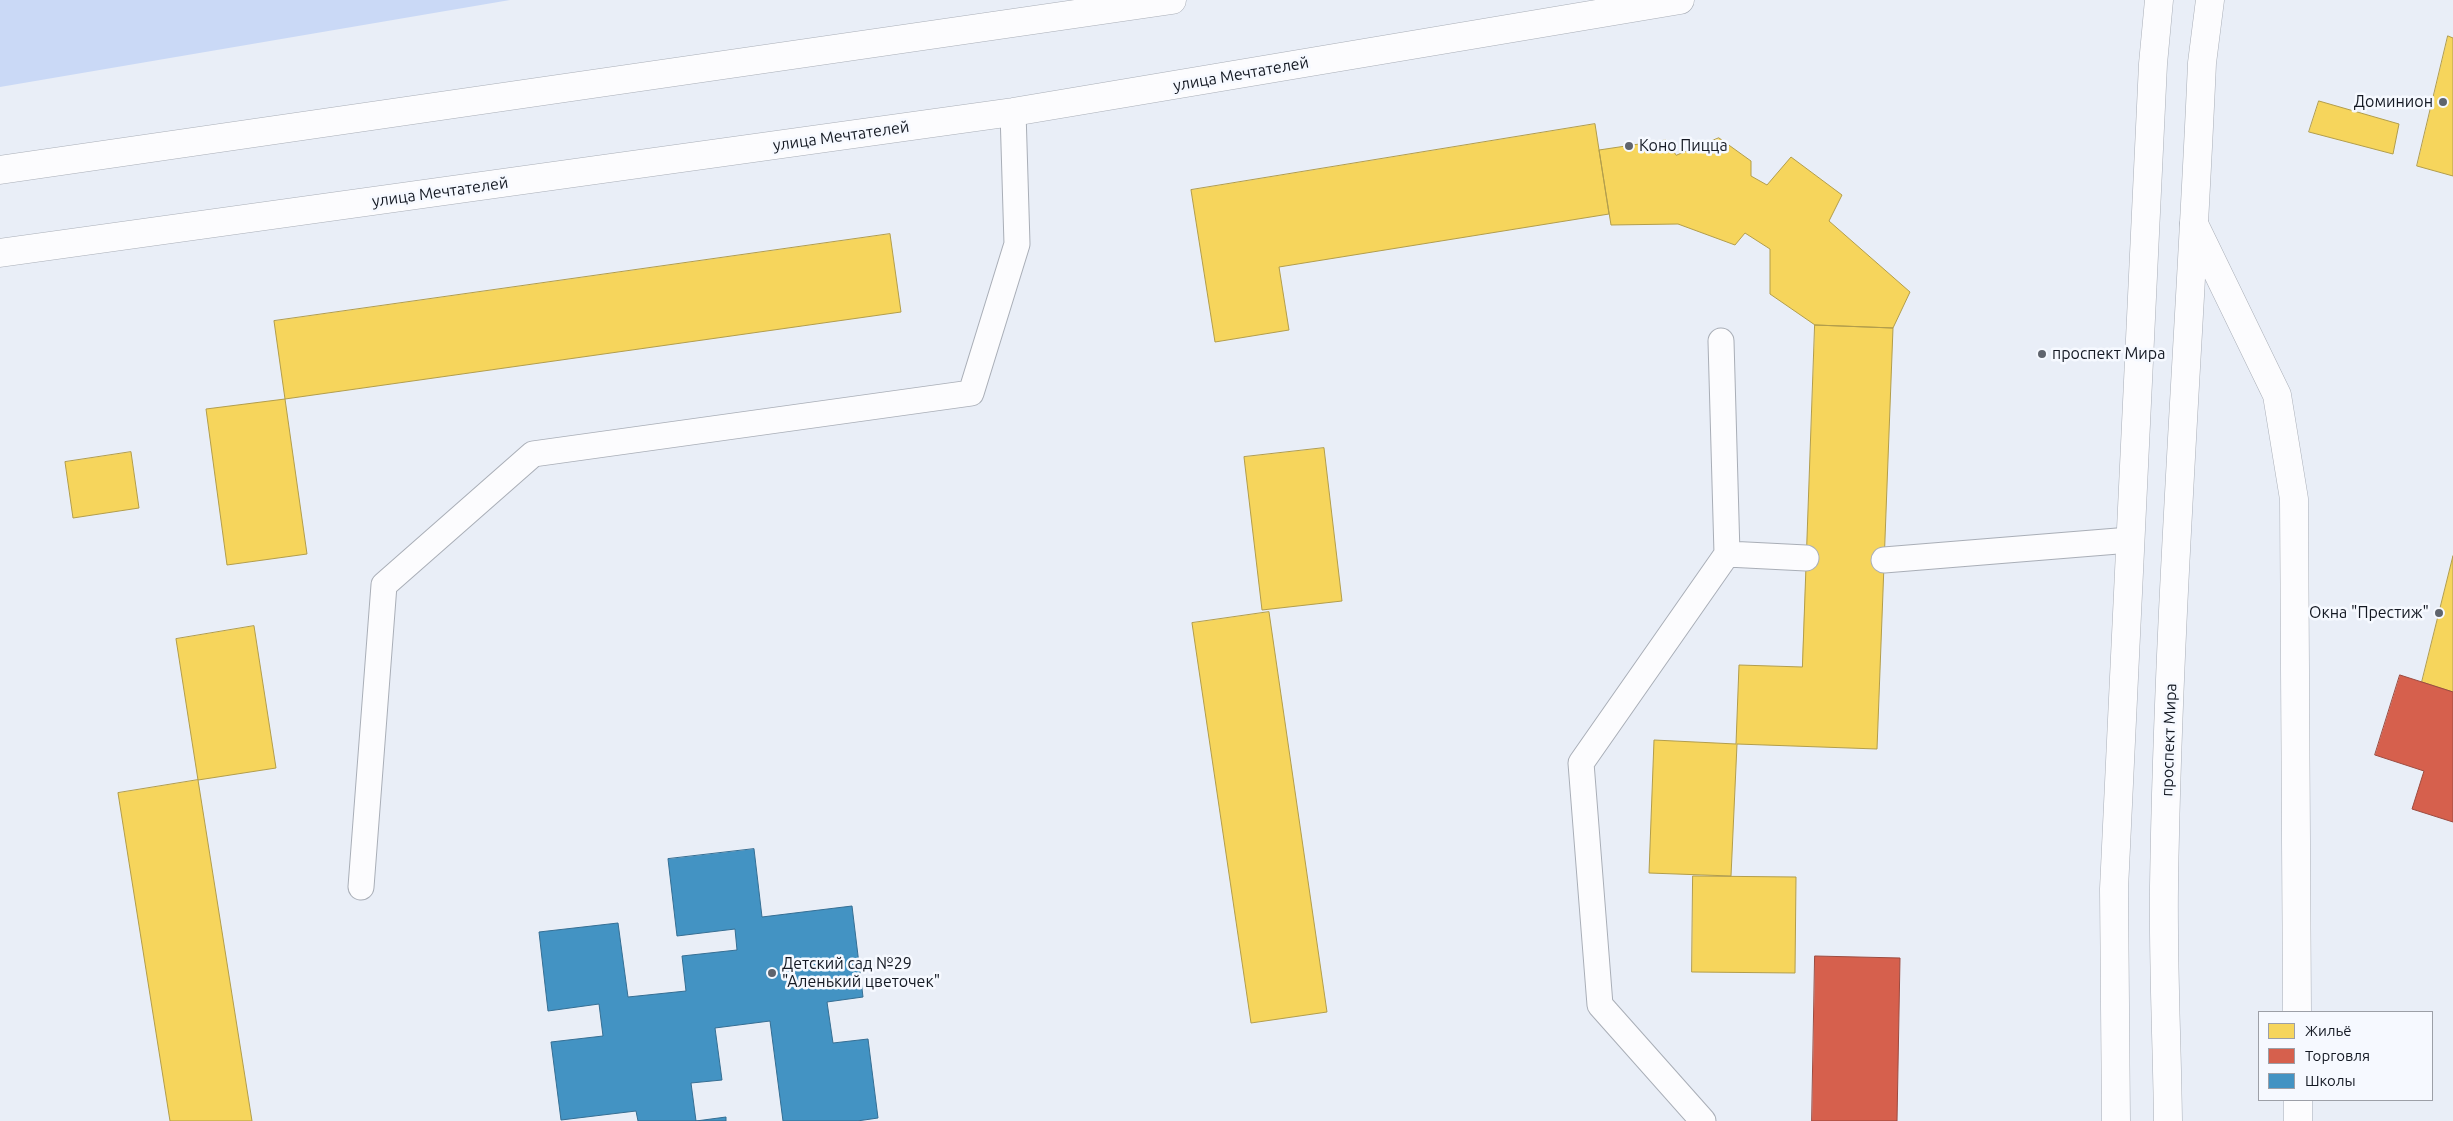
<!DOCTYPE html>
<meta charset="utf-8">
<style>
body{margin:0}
#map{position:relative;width:2453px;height:1121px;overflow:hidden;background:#e9eef7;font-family:Ubuntu,sans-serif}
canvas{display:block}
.legend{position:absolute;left:2258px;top:1011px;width:175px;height:90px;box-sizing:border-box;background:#f6f9ff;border:1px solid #9c9fa7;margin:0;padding:6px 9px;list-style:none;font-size:15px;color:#141923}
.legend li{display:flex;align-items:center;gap:10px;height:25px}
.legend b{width:25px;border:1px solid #9c9fa7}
</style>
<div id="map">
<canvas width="2453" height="1121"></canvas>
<ul class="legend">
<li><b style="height:14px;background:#f6d55c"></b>Жильё</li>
<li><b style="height:14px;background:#d6604d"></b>Торговля</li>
<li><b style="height:14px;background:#4393c3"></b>Школы</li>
</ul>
</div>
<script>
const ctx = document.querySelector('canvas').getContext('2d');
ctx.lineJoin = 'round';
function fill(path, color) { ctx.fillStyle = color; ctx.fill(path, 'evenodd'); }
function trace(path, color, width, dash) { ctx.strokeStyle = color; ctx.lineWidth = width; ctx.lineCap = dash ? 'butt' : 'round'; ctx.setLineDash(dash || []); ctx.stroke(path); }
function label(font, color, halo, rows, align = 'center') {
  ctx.font = font + ' Ubuntu,sans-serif'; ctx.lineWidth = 5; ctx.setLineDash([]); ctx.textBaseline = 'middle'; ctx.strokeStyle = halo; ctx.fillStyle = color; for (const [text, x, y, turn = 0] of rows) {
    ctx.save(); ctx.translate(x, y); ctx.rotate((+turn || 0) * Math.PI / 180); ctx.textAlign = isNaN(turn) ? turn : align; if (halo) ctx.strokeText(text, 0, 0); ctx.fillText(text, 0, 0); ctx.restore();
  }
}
const green = new Path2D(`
 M0,0h510l-510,87z`);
const homes = new Path2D(`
 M2448,36l5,2v138l-36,-10z
 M2319,101l80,23 -6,30 -84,-22z
 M1595,124l14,90 -330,53 10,63 -74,12 -24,-152z
 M1719,138l32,23v15l16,9 24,-28 51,38 -13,26 81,71 -17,36 -78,-3 -45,-31v-45l-25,-16 -10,12 -57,-21 -67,1 -12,-75 67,-10 10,15z
 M890,234l11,78 -616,87 22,155 -80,11 -21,-156 79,-10 -11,-78z
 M1815,325l78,3 -16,421 -140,-5 -6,132 -82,-3 5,-133 82,4 3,-79 63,2z
 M1324,448l18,153 -80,9 -18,-153z
 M131,452l8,56 -66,10 -8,-56z
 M2453,556v136l-31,-10z
 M1269,612l58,400 -76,11 -59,-400z
 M254,626l22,142 -78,12 -22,-141z
 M198,780l54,341h-82l-52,-328z
 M1693,876l103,1 -1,96 -103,-1z`);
const shops = new Path2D(`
 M2400,675l53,17v130l-41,-13 12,-38 -49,-16z
 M1815,956l85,2 -3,163h-85z`);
const schools = new Path2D(`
 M754,849l8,68 90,-11 11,91 -36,5 6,41 35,-4 10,79 -21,3h-74l-13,-100 -55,7 7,52 -31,3 5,38 30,-4v4h-88l-2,-10 -75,9 -10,-78 52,-6 -4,-32 -51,7 -9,-79 79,-9 10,74 58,-6 -4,-35 55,-6 -2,-21 -58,7 -9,-77z`);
const service = new Path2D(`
 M1721,341l6,213
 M1884,560l246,-20
 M361,887l23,-302 149,-131 438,-61 46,-149 -4,-132
 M1703,1121l-103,-116 -19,-242 146,-209 79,4`);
const minor = new Path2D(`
 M2194,224l83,171 17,104 3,513
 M2298,1100v21`);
const tertiary = new Path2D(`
 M0,170l1172,-170
 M0,253l1013,-141 667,-112
 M2116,1121l-2,-232 39,-825 6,-64
 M2168,1121c-1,-78 -5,-156 -4,-234 4,-275 26,-550 38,-824l8,-63`);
const markers = [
 [2443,102,5,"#5f646d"],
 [1629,146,5,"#5f646d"],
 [2042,354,5,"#5f646d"],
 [2439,613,5,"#5f646d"],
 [772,973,5,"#5f646d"]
];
const streetNames = [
 ["улица Мечтателей",1241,74,-10],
 ["улица Мечтателей",841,136,-8],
 ["улица Мечтателей",440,192,-8],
 ["проспект Мира",2169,740,-88]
];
const poiNames = [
 ["Доминион",2433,102,"right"],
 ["Коно Пицца",1639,146],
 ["проспект Мира",2052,354],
 ["Окна \"Престиж\"",2429,613,"right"],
 ["Детский сад №29",782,964],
 ["\"Аленький цветочек\"",782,982]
];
fill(green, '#cad9f6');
fill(homes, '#f6d55c');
trace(homes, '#b29d4b', 1);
fill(shops, '#d6604d');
trace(shops, '#9c4b40', 1);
fill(schools, '#4393c3');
trace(schools, '#356e93', 1);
trace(service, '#a9aeb7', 27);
trace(minor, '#a9aeb7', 29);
trace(tertiary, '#a9aeb7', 29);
trace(service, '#fcfcfe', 25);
trace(minor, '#fcfcfe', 28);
trace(tertiary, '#fcfcfe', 28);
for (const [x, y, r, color] of markers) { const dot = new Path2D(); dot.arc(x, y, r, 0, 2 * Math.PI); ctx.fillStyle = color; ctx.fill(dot); trace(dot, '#f6f9ff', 2); }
label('16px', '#141923', '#f6f9ff', streetNames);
label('16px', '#141923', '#f6f9ff', poiNames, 'left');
</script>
